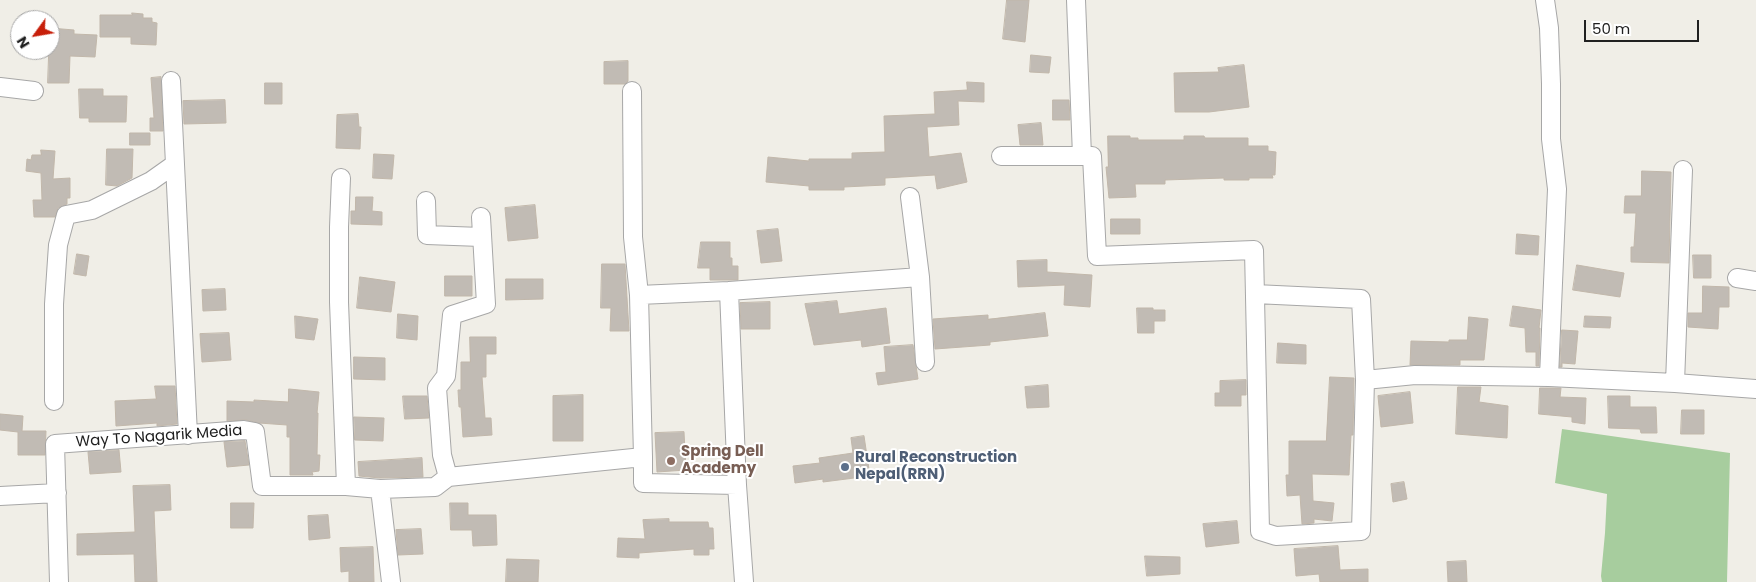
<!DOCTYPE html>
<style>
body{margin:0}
#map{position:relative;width:1756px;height:582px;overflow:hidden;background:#f0eee7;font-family:Poppins,sans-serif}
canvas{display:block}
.north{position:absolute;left:10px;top:10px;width:50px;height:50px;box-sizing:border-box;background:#fff;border:1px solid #a6a6a6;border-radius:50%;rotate:238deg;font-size:14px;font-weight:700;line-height:20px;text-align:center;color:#202020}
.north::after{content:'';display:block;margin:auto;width:18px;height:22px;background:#c71f0a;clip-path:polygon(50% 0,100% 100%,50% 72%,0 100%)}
.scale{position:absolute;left:1584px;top:20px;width:115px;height:22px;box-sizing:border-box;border:2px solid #202020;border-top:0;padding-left:6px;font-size:15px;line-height:18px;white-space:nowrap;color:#202020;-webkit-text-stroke:4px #fff;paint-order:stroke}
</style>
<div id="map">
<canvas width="1756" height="582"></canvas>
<div class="north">N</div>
<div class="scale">50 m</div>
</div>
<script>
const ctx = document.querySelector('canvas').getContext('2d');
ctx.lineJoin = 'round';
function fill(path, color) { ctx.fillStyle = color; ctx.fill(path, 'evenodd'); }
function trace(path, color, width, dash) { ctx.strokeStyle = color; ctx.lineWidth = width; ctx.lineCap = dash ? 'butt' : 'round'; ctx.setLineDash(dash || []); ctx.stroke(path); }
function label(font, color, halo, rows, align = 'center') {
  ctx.font = font + ' Poppins,sans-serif'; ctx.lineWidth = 4; ctx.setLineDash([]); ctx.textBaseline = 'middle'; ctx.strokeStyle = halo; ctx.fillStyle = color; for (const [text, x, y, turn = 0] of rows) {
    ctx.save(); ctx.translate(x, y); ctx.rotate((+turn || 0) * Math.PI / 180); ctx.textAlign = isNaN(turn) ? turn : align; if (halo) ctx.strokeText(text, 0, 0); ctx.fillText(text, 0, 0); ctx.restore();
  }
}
const forest = new Path2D(`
 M1562,429l168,24 -3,129h-125l-1,-6 4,-43 2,-39 -52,-11z`);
const building = new Path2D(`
 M1007,0h22l-4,42 -22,-3z
 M132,13l11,1v4h9v4l5,1 -1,22 -25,-1v-7h-31v-22h32z
 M50,28l24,2v4l23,1 -2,22 -25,-1 -1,27h-21z
 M1031,55l20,2 -2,16 -19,-1z
 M628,61v20l-3,3h-21v-22z
 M1244,65l5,42 -40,5h-34l-1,-39 45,-1 -1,-4z
 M161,77l2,54h-13v-13h4l-3,-40z
 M967,82l17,1v19l-26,-1 1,24 -32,2 2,30 32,-4 6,29 -30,7 -2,-14 -50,3v7l-41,2v3h-35v-4l-43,-4 2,-25 41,4v-2h43v-6l33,-1 -1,-36 51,-2 -1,-22 33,-2z
 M265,83h17v21h-17z
 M79,89h24v7h24l-1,26h-37v-4h-9z
 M225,100l1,23 -42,1 -1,-23z
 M1053,100h16l1,20h-17z
 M358,114l1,13h2l-1,22 -24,-1 1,-33z
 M1041,123l2,22h-23l-2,-20z
 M130,133h20v12h-20z
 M1108,136h22v2h8v2h46v-4h20l1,2h43v8h20v5l8,1 -1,23h-3l1,3h-24v2h-25v-2l-59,2v4h-30l1,13 -27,1 -3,-31h2z
 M107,149h26l-1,29 -15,8 -11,-1z
 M41,150l14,1 -2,28 17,-1v20h-3v6l-9,4 -3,9h-21l-1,-17h9l-1,-27 -15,-2 1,-12 4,1 1,-5h9z
 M374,154l20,1 -2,24 -19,-1z
 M1642,171l29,1 -2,91 -38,-1v-15h3l2,-34h-12l1,-17h16z
 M356,197h17l-1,14 10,1v13l-31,-1v-13h4z
 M535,205l3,33 -30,3 -3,-33z
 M1111,219h29v15h-29z
 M778,229l4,32 -21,2 -4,-32z
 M1517,234l22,2 -1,19 -22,-1z
 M701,242h29v16h2v8h6v14h-28v-12h-12z
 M77,254l12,2 -3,20 -12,-2z
 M1693,255h18v23h-17z
 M1047,260v12l45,3 -2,32 -26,-2 1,-20 -47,2 -1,-26z
 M602,264h23l4,67h-19l1,-23h-10z
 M1577,265l47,8 -4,24 -47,-7z
 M445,276h27v20h-27z
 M360,277l35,5 -4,30 -34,-4z
 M506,279h37v20l-37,1z
 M1703,286l26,1v20h-10l-1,22 -30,-2v-14h14z
 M225,289l1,21 -23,1 -1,-21z
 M837,301l2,13 47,-6 4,35 -28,4 -1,-7 -47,5 -9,-41z
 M770,302v27h-29l-1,-26z
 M1513,306l28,4 -2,18h1l-1,38h-3v-14h-10l-1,-24 -15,-2z
 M1137,308h16v2h12v11h-11v12h-16z
 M1045,313l3,23 -58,6v3l-55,4 -2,-30 55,-4v4z
 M398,314l20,2 -1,24 -20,-2z
 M295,316l23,3 -4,21 -18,-2z
 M1585,316l26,1 -1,11 -26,-1z
 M1469,317l19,2 -4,41h-24v5h-50l1,-24 38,1v-2h18z
 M1562,330l16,1 -3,33 -13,-1v4h-2z
 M229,333l2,27 -29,2 -2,-28z
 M470,337h26v17h-10v23h-4l3,41h6l1,17 -29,2 -2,-30h-2l-1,-17h3v-28h9z
 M1278,343l28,2v19l-29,-1z
 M913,345l5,34 -40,6 -2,-12 10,-1 -2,-25z
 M354,357l31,1v22l-31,-1z
 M1330,377l24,1 -1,57h-2l-2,40 -37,-1 1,27 21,2 -2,18 -18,-2v4l-12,1 -2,-29 -13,1 -1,-21h3v-34h37z
 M1246,380v15h-5v11h-26v-13h5v-12z
 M1048,385l1,22 -22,1 -2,-21z
 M155,386h20l2,38 -20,2v-3l-41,3 -1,-25 41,-2z
 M1458,387h23l-2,15 29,4 -1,32 -51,-4z
 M1540,388h21l-1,9 26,1 -1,26 -13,-2v-5l-33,-3z
 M289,389l30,3 -2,21h1l-1,42h3l-1,16 -7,1 1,3h-23v-38h-3v-12l-28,-2 -13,-3 -19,1v-20l27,1v-2l34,2z
 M1410,392l3,31 -32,4 -3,-31z
 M583,395v46h-30v-45z
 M403,396h24l2,22 -24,1z
 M1608,396h22v11h26l1,26h-16l-1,-4 -31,-1z
 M1682,410h22v24h-23z
 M0,414l23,2 -1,15h24l-1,24h-27v-23l-18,-2z
 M354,417l30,1 -1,23 -28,-1z
 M684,432l2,38 -29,2 -2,-39z
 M864,436l6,40 -47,6v-3l-28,4 -2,-17 27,-3 -1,-5 34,-5 -2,-15z
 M245,441l4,24 -22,2 -3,-25z
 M119,450l2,22 -31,2 -2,-22z
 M422,458l1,19 -43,1 -21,-2 -1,-14z
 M1404,482l3,17 -14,3 -2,-18z
 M170,485l1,25 -17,1 3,71h-22l-1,-28 -57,1v-21l58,-2 -2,-46z
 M231,503h23l-1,25h-22z
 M450,503h18v12h28l1,30 -24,1 -1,-16h-21z
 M328,515l2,23 -21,2 -1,-24z
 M669,519v3h39l1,6h4l1,21h-5v6h-15v-6l-55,4v5l-22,-1 1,-19 27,1 -2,-19z
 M1237,521l2,22 -33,4 -3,-23z
 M421,529l2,25 -25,1 -2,-25z
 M1338,546l2,24 28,-1v13h-48l-1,-8 -23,2 -2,-27z
 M373,547l1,35h-25v-11l-8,1 -1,-24z
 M1145,556l35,1v17l-33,2z
 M507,559l32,1 -1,22h-32z
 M1466,561l1,21h-19l-1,-20z`);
const minor = new Path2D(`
 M1076,0l6,156
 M1545,0l4,28 2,56v55l6,50 -8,188
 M171,81l17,354
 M0,87l34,4
 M632,91l1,146 6,58 4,162
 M1001,156h91l5,100 157,-6 6,281 16,5 85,-5 4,-151 50,-5 134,2 126,6 81,6
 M341,178l-2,49v75l7,184
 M426,201l1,34 54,2
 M920,277l5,85
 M1737,278l19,3
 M1255,294l106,5 4,81
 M639,295l90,-4
 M1675,383l8,-213
 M54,401v-97l4,-59 8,-30 26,-5 59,-29 24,-17
 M448,477l-6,-22 -5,-67 9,-12 6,-61 34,-11 -5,-87
 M380,489l55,-2 13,-10 195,-20v26l94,2
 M0,496l57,-3
 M59,582l-4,-138 189,-14 11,2 7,54h84l34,3 11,93
 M744,582l-7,-97 -8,-194 191,-14 -10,-80`);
const markers = [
 [671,461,5,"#8d6e63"],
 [845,467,5,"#5c6f8a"]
];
const streetNames = [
 ["Way To Nagarik Media",159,437,-4]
];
const educationNames = [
 ["Spring Dell",681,452],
 ["Academy",681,469]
];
const serviceNames = [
 ["Rural Reconstruction",855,458],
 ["Nepal(RRN)",855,475]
];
fill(forest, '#a7cd9e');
fill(building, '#c1bbb4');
trace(building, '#c1b7aa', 1);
trace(minor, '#a7a7a7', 20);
trace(minor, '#fff', 18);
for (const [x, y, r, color] of markers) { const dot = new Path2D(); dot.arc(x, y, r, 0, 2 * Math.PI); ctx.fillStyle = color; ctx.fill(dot); trace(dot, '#fff', 2); }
label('15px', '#202020', '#fff', streetNames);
label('bold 15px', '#785e54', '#fff', educationNames, 'left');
label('bold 15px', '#4e5e75', '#fff', serviceNames, 'left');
</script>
